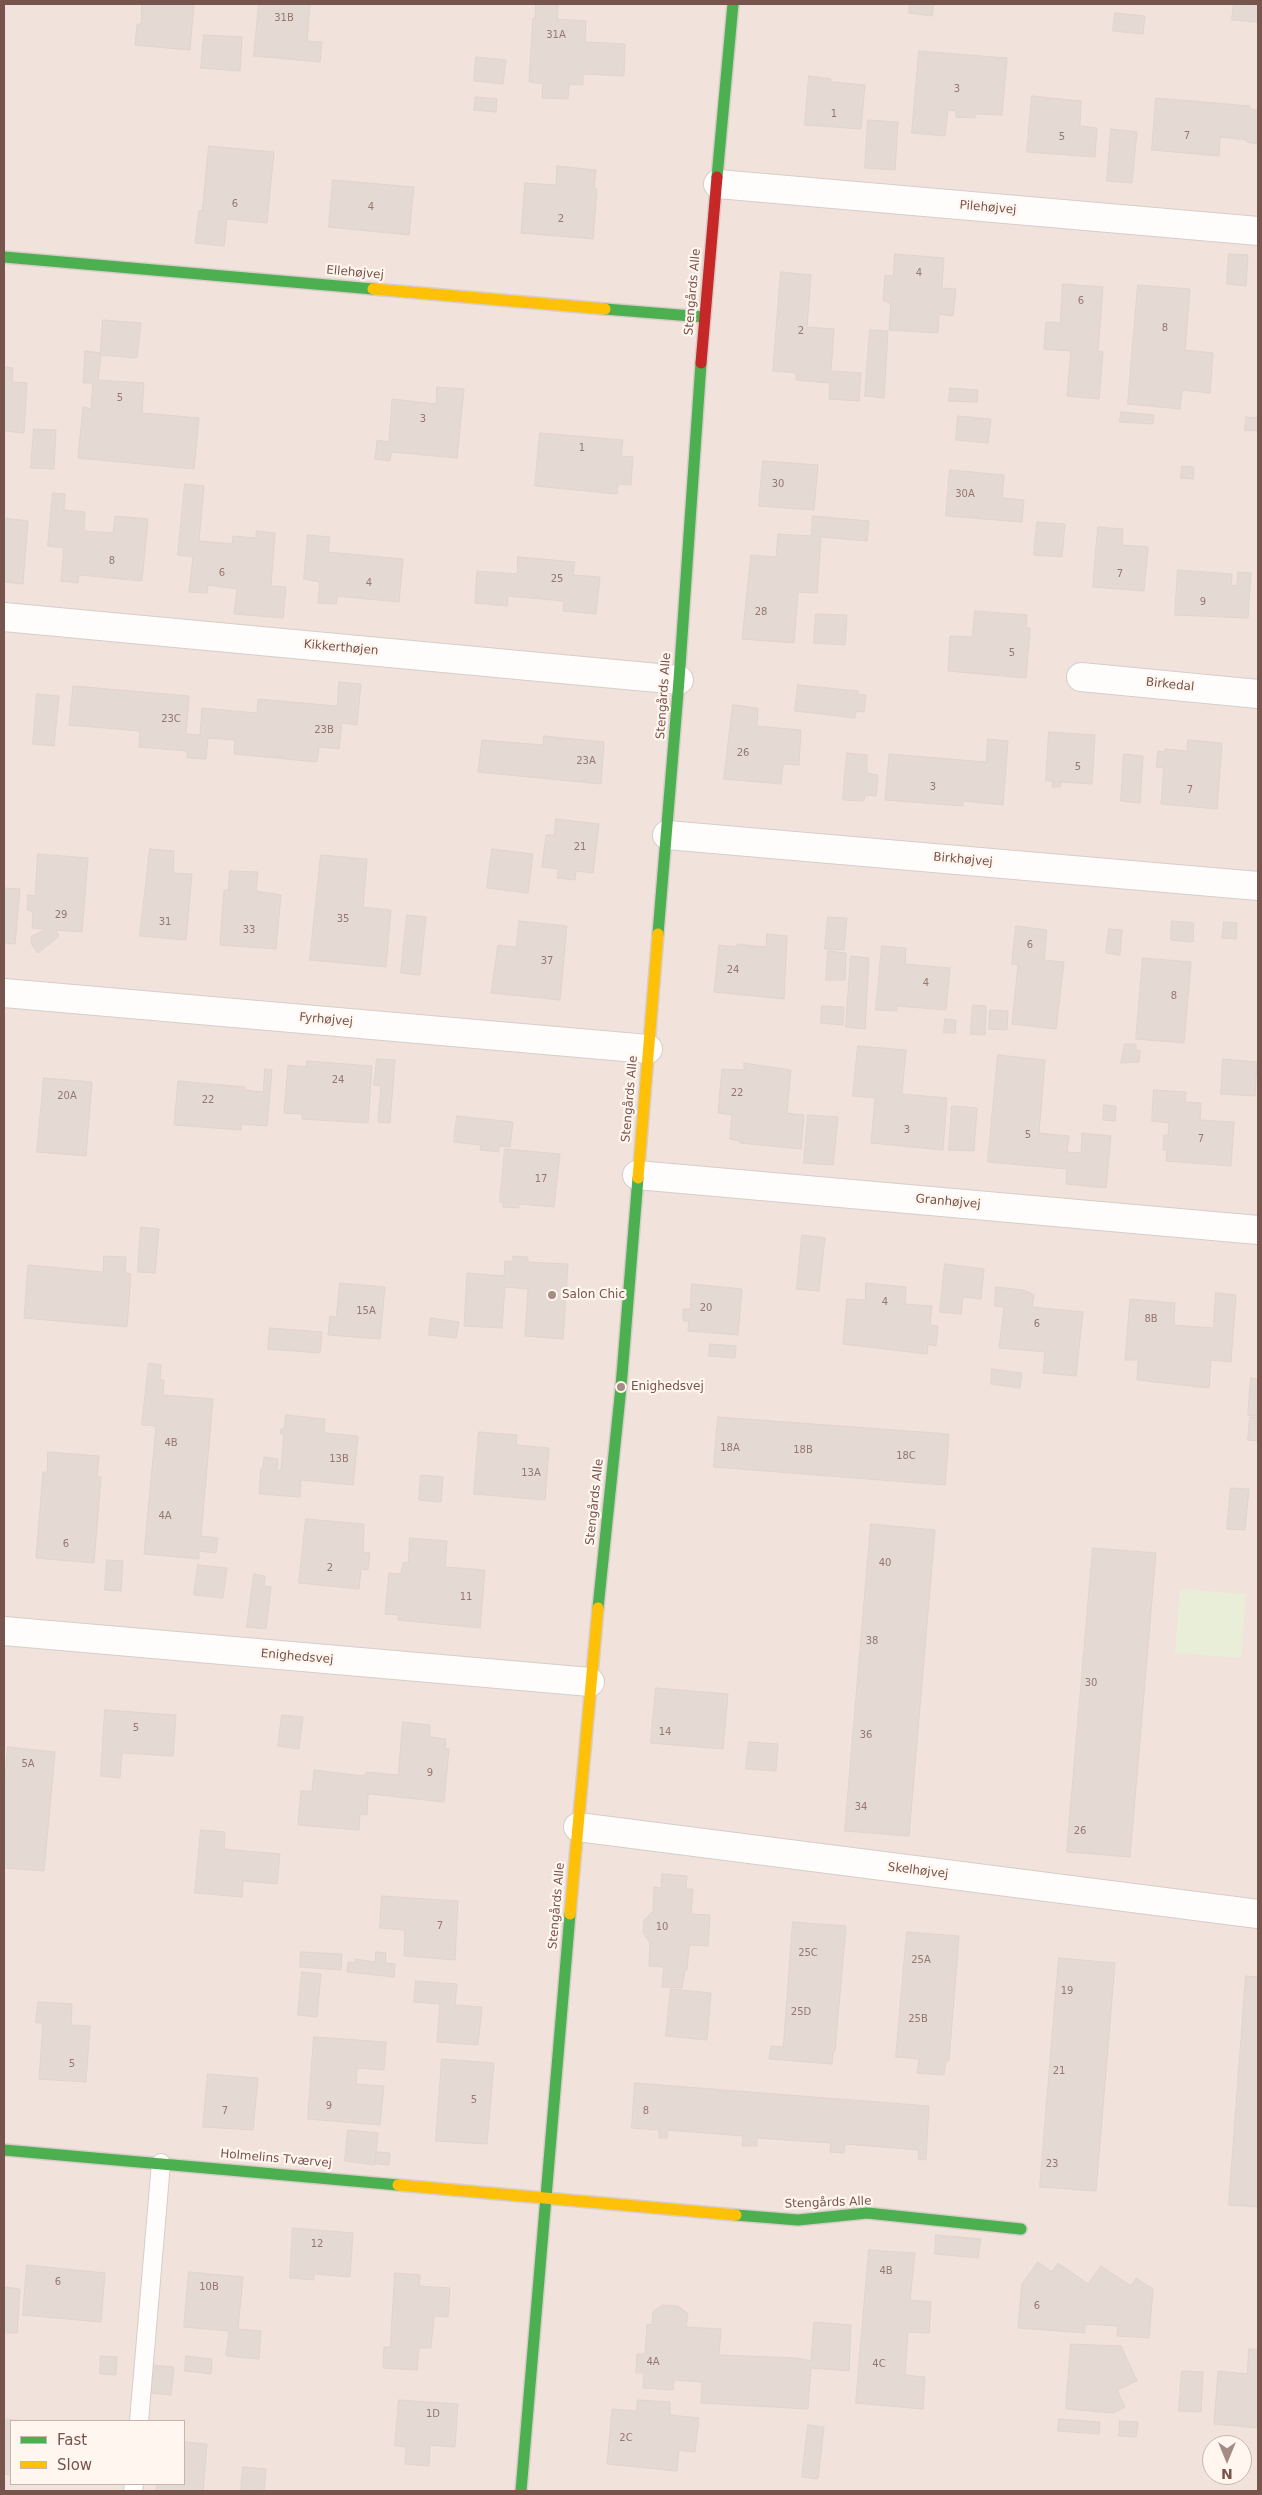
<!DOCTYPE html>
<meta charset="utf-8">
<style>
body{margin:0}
#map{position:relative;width:1262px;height:2495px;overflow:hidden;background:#f8f2ed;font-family:"DejaVu Sans",sans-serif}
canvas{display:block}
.frame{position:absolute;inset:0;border:5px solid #77544c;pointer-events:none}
.legend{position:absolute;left:10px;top:2420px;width:175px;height:65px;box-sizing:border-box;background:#fff6ef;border:1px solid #c9b5ae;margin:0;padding:6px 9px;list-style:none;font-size:15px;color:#77544c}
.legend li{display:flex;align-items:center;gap:10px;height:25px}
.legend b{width:25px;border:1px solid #c9b5ae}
.north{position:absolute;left:1202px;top:2435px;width:50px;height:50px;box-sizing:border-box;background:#fff6ef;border:1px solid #c9b5ae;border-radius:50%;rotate:180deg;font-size:14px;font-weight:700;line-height:20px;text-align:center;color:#77544c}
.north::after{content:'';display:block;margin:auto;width:18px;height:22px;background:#a48b84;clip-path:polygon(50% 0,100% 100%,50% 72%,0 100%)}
</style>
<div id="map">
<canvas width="1262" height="2495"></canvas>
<div class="frame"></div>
<ul class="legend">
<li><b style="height:6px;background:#4caf50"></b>Fast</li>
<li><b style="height:6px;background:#ffc107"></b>Slow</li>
</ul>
<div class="north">N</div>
</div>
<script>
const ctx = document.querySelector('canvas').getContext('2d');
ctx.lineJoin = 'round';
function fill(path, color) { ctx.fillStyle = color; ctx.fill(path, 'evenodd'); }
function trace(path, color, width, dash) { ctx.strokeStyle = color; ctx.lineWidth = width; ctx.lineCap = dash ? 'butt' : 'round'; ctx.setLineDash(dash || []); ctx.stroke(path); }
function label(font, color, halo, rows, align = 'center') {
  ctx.font = font + ' "DejaVu Sans",sans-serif'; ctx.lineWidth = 4.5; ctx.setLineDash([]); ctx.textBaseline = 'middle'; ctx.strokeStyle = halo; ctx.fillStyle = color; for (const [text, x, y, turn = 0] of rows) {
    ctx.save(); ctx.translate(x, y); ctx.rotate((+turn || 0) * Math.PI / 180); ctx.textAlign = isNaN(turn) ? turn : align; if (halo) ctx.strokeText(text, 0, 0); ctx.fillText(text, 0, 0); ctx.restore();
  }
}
const residential = new Path2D(`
 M4,4h1254v2487h-1254zM11,2421h173v63h-173zM1212,2445h30v30h-30z`);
const green = new Path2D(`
 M1180,1589l66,5 -5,64 -66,-5z`);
const building = new Path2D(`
 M142,4h52l-4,46 -55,-5 2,-21h4z
 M259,4h51l-3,37 15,1 -2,20 -66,-6z
 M536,4l22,1 -1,14 29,2 -1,21 40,2 -1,32 -41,-2v11l-14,-1 -1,15 -26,-1 1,-14 -14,-2 4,-64h2z
 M910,4h24l-2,12 -23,-3z
 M1234,4l24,1v17l-26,-2z
 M1115,13l30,3 -2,18 -30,-3z
 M204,35l38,2 -2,34 -39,-3z
 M919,51l88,7 -5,57 -26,-1 -1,4 -19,-1v-6l-8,-1 -3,26 -33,-3z
 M476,57l30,3 -3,24 -29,-3z
 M809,76l22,3v3l34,3 -4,44 -56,-4z
 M1032,96l49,5 -1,25 17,2 -2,29 -68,-5z
 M476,97l21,2 -1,13 -22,-2z
 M1156,98l94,8v3l8,1v34l-11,-2v-2l-27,-3 -1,19 -67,-6z
 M868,120l30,2 -3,48 -30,-2z
 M1111,129l26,3 -5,51 -25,-2z
 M209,146l65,6 -7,71 -40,-4 -3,27 -29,-3 4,-33 3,1z
 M557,166l39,4 -2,19h3l-4,50 -72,-6 4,-50 31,2z
 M333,180l81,7 -5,48 -80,-8z
 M895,254l49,4 -2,30 14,1 -3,27 -14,-2 -1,19 -49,-3 2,-27 -8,-2 2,-26 8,1z
 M1229,254l19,1 -2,31 -19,-2z
 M781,272l30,3 -4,52 27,2 -3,42 30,2 -2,28 -30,-2 1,-16 -34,-3v-7l-23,-2z
 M1063,284l40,3 -5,64 5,1 -4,47 -32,-3 4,-45 -27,-2 2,-27 14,1z
 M1138,285l52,4 -5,61 28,3 -3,40 -28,-3 -2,19 -52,-5z
 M103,320l38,3 -4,35 -36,-3 -3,25 46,3 -2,30 57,5 -5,51 -116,-11 5,-51 8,2 2,-26h-10l2,-32 15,2z
 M870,330l18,1 -4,67 -19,-2z
 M4,367l9,1 -1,14 15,1 -3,50 -20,-2z
 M437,387l27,2 -7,69 -66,-6 -1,9 -15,-2 2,-19 12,2 3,-43 44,5z
 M950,388l28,2 -1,12 -28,-1z
 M1121,412l33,3 -1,9 -33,-2z
 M958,416l33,3 -3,24 -32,-3z
 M1246,417l12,1v13l-13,-1z
 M34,429l22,1 -2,39 -23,-1z
 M540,433l83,7 -2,16 12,1 -2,28 -13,-1 -1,10 -82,-8z
 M763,461l55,4 -4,45 -55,-4z
 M1182,466l12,1 -1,12 -12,-1z
 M950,470l54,5 -2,23 22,2 -2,22 -76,-6z
 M185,484l19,2 -5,55 33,3 1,-8 23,2v-7l19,2 -4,53 15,1 -3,31 -49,-4 3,-25 -29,-4 -1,8 -18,-1 4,-35 -15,-2z
 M53,493l12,1 -1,16 21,2 -1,19 29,2 2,-17 33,3 -6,62 -63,-6 -1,8 -17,-2 3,-33 -16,-2z
 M813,516l56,5 -2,20 -46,-4 -4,56 -19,-1 -4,51 -52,-4 9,-84 25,2 2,-23 33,2z
 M4,518l24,3 -5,63 -19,-2z
 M1037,522l28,2 -3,33 -28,-2z
 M1098,527l25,2 -1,16 26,2 -4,44 -51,-4z
 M308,535l22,2 -2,15 75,7 -4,43 -62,-6 -1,8 -18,-1 2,-21 -16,-3z
 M518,557l57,5 -2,13 27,2 -4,37 -33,-3 1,-10 -56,-5 -1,10 -32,-3 2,-32 40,3z
 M1178,570l54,4 -1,11 6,1 1,-14 13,1 -3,45 -73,-3z
 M975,611l52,4 -1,13h4l-4,50 -78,-7 2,-35 22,1z
 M816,614l31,1 -2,30 -31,-2z
 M339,682l22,2 -4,41 -15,-2 -3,26 -20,-2 -2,15 -83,-8 1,-14 -27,-2 -2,21 -19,-1v-7l-48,-4 1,-16 -71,-6 4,-39 116,10 -3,38 14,1 2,-27 55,5 1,-14 79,7z
 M798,685l60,6v3l8,1 -2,17 -8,-1 -1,7 -60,-7z
 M37,694l22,2 -5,50 -21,-2z
 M733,705l25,3 -1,18 44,4 -2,35 -16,-1 -2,20 -57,-5z
 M1049,732l46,3 -3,49 -31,-2v5h-9l1,-6h-7z
 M544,736l60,6 -3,42 -123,-12 4,-32 61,5z
 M988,739l20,2 -5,64 -40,-4v5l-78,-6 4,-46 97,8z
 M1188,740l34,3 -5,66 -56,-5 3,-36 -8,-1 2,-16 7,1v-3l22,2z
 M847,753l20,2v18l11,2 -2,21 -11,-1 -1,6 -21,-1z
 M1124,754l19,2 -3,47 -19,-2z
 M556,819l43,5 -6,49 -17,-2 -1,9 -18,-2 1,-9 -16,-2 4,-32h8z
 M150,849l24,2 -1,22 19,1 -6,66 -46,-4z
 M492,849l41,5 -5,39 -41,-5z
 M38,854l50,4 -6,74 -26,-2 3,6 -21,17 -6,-8 -1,-8 15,-8 -14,-1 1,-16 -6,-2 1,-15 7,1z
 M321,855l46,4 -4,48 28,3 -5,57 -76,-7z
 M230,871l28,1 -2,19 25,4 -5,54 -56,-4 4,-55h4z
 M4,888l16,1 -5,55 -11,-1z
 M407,915l19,2 -6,58 -19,-2z
 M828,917l19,1 -3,32 -19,-1z
 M519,921l48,5 -7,74 -69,-7 7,-48 18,2z
 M1172,921l22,2 -1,19 -22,-2z
 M1224,922l13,1 -1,16 -14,-1z
 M1016,926l31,4 -3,30 20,2 -8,67 -44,-5 6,-59 -6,-1z
 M1109,929l13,1 -2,25 -14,-2z
 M767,934l20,2 -3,63 -70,-7 5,-47 18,2v-3l29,3z
 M882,946l24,2 -1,16 45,4 -4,42 -49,-4v5l-21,-1z
 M828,951l18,2 -1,27h-19z
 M851,956l18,2 -4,71 -19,-2z
 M1143,958l48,4 -7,81 -48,-4z
 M973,1005l13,1 -1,29 -14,-1z
 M822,1006l22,1 -1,18 -22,-2z
 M990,1010l18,1 -1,19 -18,-1z
 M945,1019l11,1 -1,13h-11z
 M1125,1044h11v6l4,1 -1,11 -18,1z
 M858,1046l48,4 -4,44 45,4 -4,52 -72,-7 4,-45 -22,-2z
 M998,1055l47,5 -6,73 30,3 -2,16 14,1 1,-20 29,3 -5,52 -40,-4 1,-15 -79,-7z
 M377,1059l18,1 -5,63 -12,-1 3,-36 -7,-1z
 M1223,1059l34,3 -2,34 -34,-2z
 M307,1061l65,5 -4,57 -66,-4v-5l-18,-1 4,-48 18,2z
 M744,1063l47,7 -4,43 17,2 -3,34 -61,-6v-2l-10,-2 2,-24 -14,-2 4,-44 22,1z
 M265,1069l7,1 -5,56 -26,-2v6l-67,-5 4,-44 67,6 -1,3 19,2z
 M44,1078l48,4 -6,74 -49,-4z
 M1154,1090l32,2 -1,10 16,1 -1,17 34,2 -3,44 -65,-5 1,-11h-4l1,-15 4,1 1,-13 -17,-2z
 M1104,1105l12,1 -1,15 -12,-1z
 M952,1106l25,2 -3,43 -25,-1z
 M808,1115l30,2 -5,48 -29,-2z
 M457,1116l56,6 -3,25 -11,-1v6l-19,-2 1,-5 -27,-3z
 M505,1149l55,5 -6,53 -35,-3v4l-16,-1v-5h-3z
 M141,1227l18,2 -4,44 -17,-1z
 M802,1235l23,3 -6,53 -22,-2z
 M104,1256l22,1 -1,16 6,1 -4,53 -103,-9 4,-53 75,7z
 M513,1256l15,1v5l40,2 -5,75 -38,-3 3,-47 -23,-2 -3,41 -38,-2 3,-53 37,3 1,-15h8z
 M945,1264l39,5 -3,30 -18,-2 -2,17 -21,-2z
 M340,1283l45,4 -5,52 -52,-4 2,-19 6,1z
 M866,1283l40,4 -1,17 27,2 -2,19 8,1 -2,20 -8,-2 -1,10 -84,-10 4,-45 18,1z
 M692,1284l50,5 -4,46 -50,-4 1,-10h-6v-12h7z
 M996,1287l28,3 10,5 -2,12 51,5 -7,64 -33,-3 2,-21 -46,-4 5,-41 -9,-1z
 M1216,1293l20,2 -5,67 -20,-2 -2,28 -72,-8 1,-20h-13l5,-61 45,4 -1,22 39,3z
 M431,1318l28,4 -3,16 -27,-3z
 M270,1328l52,4 -2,21 -52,-4z
 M710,1344l26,2 -1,12 -26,-2z
 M149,1363l12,2 -1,15h4l-1,15 50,4 -12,137 17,2 -2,15 -17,-2v8l-55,-5 12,-128 -14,-1z
 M992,1369l30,4 -2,15 -29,-4z
 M1251,1378l7,1v37l-10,-1z
 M286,1415l39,4 -1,14 34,3 -5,49 -52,-5 -1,17 -41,-3 2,-26h2l1,-11 14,2 -1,11h4l3,-36h-4l1,-5h3z
 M718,1417l231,17 -4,51 -231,-18z
 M1250,1417h8v24l-10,-1z
 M479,1432l38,3 -1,10 33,3 -4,52 -71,-6z
 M48,1452l51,4 -2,21h4l-7,86 -58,-5 7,-86h4z
 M421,1475l22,2 -2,25 -22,-2z
 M1231,1488l18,1 -4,41 -18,-1z
 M306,1519l58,5 -1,28 7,1 -2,17 -7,-1 -2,20 -60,-6z
 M871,1524l64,6 -26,306 -64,-5z
 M410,1538l37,3 -2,26 40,3 -5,58 -82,-8v-5l-13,-1 4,-41 12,1 2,-12 5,1z
 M1093,1548l63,5 -26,304 -63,-5z
 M107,1560l16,1 -2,30 -16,-1z
 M198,1565l29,3 -4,30 -29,-3z
 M254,1574l11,2 -1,10 7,1 -5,42 -19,-2z
 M656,1688l72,6 -5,55 -72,-6z
 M105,1710l71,5 -3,41 -51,-3 -2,25 -19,-2z
 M282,1715l21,2 -4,32 -21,-3z
 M403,1722l27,3v12l16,2 -1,9 4,1 -5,53 -73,-8 -3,1 -1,20 -7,-1 -1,16 -61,-5 3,-34h11l2,-21 49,6 4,-4 31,3z
 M749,1742l29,2 -2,27 -30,-2z
 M8,1747l47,5 -11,119 -40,-3v-78z
 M201,1830l24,2 -1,17 56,5 -3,30 -34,-3 -1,16 -47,-4z
 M662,1874l25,2 -1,13h7l-2,25 19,1 -2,31 -17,-1 -2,2 -2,23h-2l-3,18 -20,-1 2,-20 -15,-1 1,-23 -7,-10 1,-13 9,-9 1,-24 7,1z
 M382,1896l76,5 -3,59 -51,-4 1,-26 -25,-2z
 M793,1922l53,4 -11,125h-2l-1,13 -63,-5 2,-13 12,1z
 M907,1932l52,4 -10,125h-3l-2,14 -27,-2 2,-14 -23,-2z
 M301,1952l41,2 -1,16 -41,-3z
 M376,1952l10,1 -1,10 10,1 -1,13 -47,-5 1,-10 7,1v-4l20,3z
 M1059,1958l56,5 -19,228 -56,-4z
 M302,1972l19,2 -4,43 -19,-2z
 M1246,1976l12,1v230l-29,-2z
 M416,1981l41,3 -2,21 27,2 -4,38 -41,-3 3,-38 -26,-2z
 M671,1989l40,4 -4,47 -41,-4z
 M38,2002l34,2 -1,21 19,1 -4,56 -47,-3 4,-56h-7z
 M314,2037l72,5 -2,28 -27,-2 -1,16 28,2 -4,39 -72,-6z
 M442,2059l52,4 -7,81 -51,-3z
 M208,2074l50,4 -5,52 -50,-3z
 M635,2083l294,23 -3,54 -8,-1 1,-9 -74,-6 -1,9 -14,-1 1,-9 -74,-5v8h-15l1,-10 -75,-6 -1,8h-8v-8l-27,-2z
 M348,2130l30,3 -3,32 -30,-4z
 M378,2152l12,1 -1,12 -12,-1z
 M293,2228l60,5 -3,44 -36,-3v6l-24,-2z
 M936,2235l45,4 -3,19 -43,-4z
 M869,2250l46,3 -5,47 21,2 -2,31 -21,-1 -3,43 20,2 -2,32 -67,-6z
 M1038,2262l14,10 6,-9 30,21 13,-18 30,20 5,-8 17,11 -4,49 -32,-2 1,-10 -33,-2v9l-67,-5 4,-44z
 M27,2265l78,8 -4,49 -78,-7z
 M189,2272l54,5 -5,52 23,2 -2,28 -33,-3 3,-25 -45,-4z
 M395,2273l25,2 -1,11 31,2 -2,29 -14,-1 -3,32h-12l-2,22 -34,-2 1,-21h6z
 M4,2287l16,2 -3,44h-13z
 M663,2305l15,1 10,8 -2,13 35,2 -2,26 78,3 14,3 3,-39 37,3 -2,46 -38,-3 -3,41 -107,-6 1,-21 -28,-2 -1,10 -30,-2 1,-15h-8l1,-19h8l2,-30 5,1 1,-13z
 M1071,2344l50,2 16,35 -20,9 8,17 -12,6 -47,-4z
 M1249,2349l9,1v78l-44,-4 4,-53 29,3z
 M101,2356l16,1 -1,18 -16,-1z
 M186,2356l26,3 -1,15 -26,-3z
 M153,2365l21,2 -3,28 -21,-2z
 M1182,2371l21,1 -2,40 -22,-1z
 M399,2400l59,4 -3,43 -25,-2 -1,21 -24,-2 1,-17 -11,-1z
 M638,2400l32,2v13l29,3 -4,34 -16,-2 -2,21 -70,-7 5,-55 24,2z
 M4,2419l25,2h-18v54l-7,-1z
 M1059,2419l41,3 -1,12 -41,-3z
 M1120,2421l18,1 -2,15 -17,-1z
 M808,2425l16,2 -6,52 -16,-2z
 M184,2442l23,2 -4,47h-47l1,-7h27z
 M243,2467l23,2 -2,22h-23z`);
const lane = new Path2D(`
 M139,2421l22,-258
 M133,2491l1,-7`);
const street = new Path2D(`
 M718,184l540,47
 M4,617l675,63
 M1081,677l177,17
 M667,835l591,51
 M4,993l644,56
 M637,1175l621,55
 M4,1631l586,51
 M578,1827l680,87`);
const fast = new Path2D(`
 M717,177l16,-173
 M4,257l369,32
 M605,309l99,8
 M658,934l21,-254 22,-317
 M598,1608l23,-221 17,-209
 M4,2150l394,35
 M736,2215l62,5 69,-7 154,16
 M521,2491l49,-577`);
const slow = new Path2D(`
 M373,289l232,20
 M638,1178l20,-244
 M570,1914l28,-306
 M398,2185l338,30`);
const jam = new Path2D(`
 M701,363l16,-186`);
const markers = [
 [552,1295,5,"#a48b84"],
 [621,1387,5,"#a48b84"]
];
const numberNames = [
 ["31B",284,18],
 ["31A",556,35],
 ["3",957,89],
 ["1",834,114],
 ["7",1187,136],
 ["5",1062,137],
 ["6",235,204],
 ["4",371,207],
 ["2",561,219],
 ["4",919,273],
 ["6",1081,301],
 ["8",1165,328],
 ["2",801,331],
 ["5",120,398],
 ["3",423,419],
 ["1",582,448],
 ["30",778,484],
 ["30A",965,494],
 ["8",112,561],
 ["6",222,573],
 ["7",1120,574],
 ["25",557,579],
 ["4",369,583],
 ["9",1203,602],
 ["28",761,612],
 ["5",1012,653],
 ["23C",171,719],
 ["23B",324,730],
 ["26",743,753],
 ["23A",586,761],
 ["5",1078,767],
 ["3",933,787],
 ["7",1190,790],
 ["21",580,847],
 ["29",61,915],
 ["35",343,919],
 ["31",165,922],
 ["33",249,930],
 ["6",1030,945],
 ["37",547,961],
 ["24",733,970],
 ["4",926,983],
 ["8",1174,996],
 ["24",338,1080],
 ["22",737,1093],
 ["20A",67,1096],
 ["22",208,1100],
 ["3",907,1130],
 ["5",1028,1135],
 ["7",1201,1139],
 ["17",541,1179],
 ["4",885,1302],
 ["20",706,1308],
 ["15A",366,1311],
 ["8B",1151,1319],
 ["6",1037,1324],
 ["4B",171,1443],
 ["18A",730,1448],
 ["18B",803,1450],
 ["18C",906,1456],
 ["13B",339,1459],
 ["13A",531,1473],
 ["4A",165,1516],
 ["6",66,1544],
 ["40",885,1563],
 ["2",330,1568],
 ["11",466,1597],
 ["38",872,1641],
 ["30",1091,1683],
 ["5",136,1728],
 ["14",665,1732],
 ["36",866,1735],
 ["5A",28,1764],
 ["9",430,1773],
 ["34",861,1807],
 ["26",1080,1831],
 ["7",440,1926],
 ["10",662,1927],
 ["25C",808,1953],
 ["25A",921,1960],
 ["19",1067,1991],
 ["25D",801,2012],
 ["25B",918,2019],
 ["5",72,2064],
 ["21",1059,2071],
 ["5",474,2100],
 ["9",329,2106],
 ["7",225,2111],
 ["8",646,2111],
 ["23",1052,2164],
 ["12",317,2244],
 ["4B",886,2271],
 ["6",58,2282],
 ["10B",209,2287],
 ["6",1037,2306],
 ["4A",653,2362],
 ["4C",879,2364],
 ["1D",433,2414],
 ["2C",626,2438]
];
const streetNames = [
 ["Pilehøjvej",988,208,5],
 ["Ellehøjvej",355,273,5],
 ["Stengårds Alle",693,292,-85],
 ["Kikkerthøjen",341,648,5],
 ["Birkedal",1170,685,6],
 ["Stengårds Alle",664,696,-86],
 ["Birkhøjvej",963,860,5],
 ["Fyrhøjvej",326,1020,5],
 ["Stengårds Alle",630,1099,-85],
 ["Granhøjvej",948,1202,5],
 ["Stengårds Alle",595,1502,-84],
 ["Enighedsvej",297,1657,5],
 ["Skelhøjvej",918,1871,7],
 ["Stengårds Alle",557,1906,-85],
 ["Holmelins Tværvej",276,2159,5],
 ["Stengårds Alle",828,2203,-2]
];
const poiNames = [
 ["Salon Chic",562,1295],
 ["Enighedsvej",631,1387]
];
fill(residential, '#f1e3db');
fill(green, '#e8eed8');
fill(building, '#e5d9d4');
trace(building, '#e1d4cf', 1);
trace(lane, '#d6cdca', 20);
trace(street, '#d6cdca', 30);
trace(fast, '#d8cdc9', 14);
trace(slow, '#d8cdc9', 14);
trace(jam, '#d8cdc9', 14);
trace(lane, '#fefdfc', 18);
trace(street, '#fefdfc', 28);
trace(fast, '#4caf50', 11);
trace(slow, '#ffc107', 11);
trace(jam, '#c62828', 11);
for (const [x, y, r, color] of markers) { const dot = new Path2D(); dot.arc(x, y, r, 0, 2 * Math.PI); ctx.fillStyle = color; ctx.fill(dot); trace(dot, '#fff6ef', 2); }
label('10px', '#947870', null, numberNames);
label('12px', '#77544c', '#fff6ef', streetNames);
label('12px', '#77544c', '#fff6ef', poiNames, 'left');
</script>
